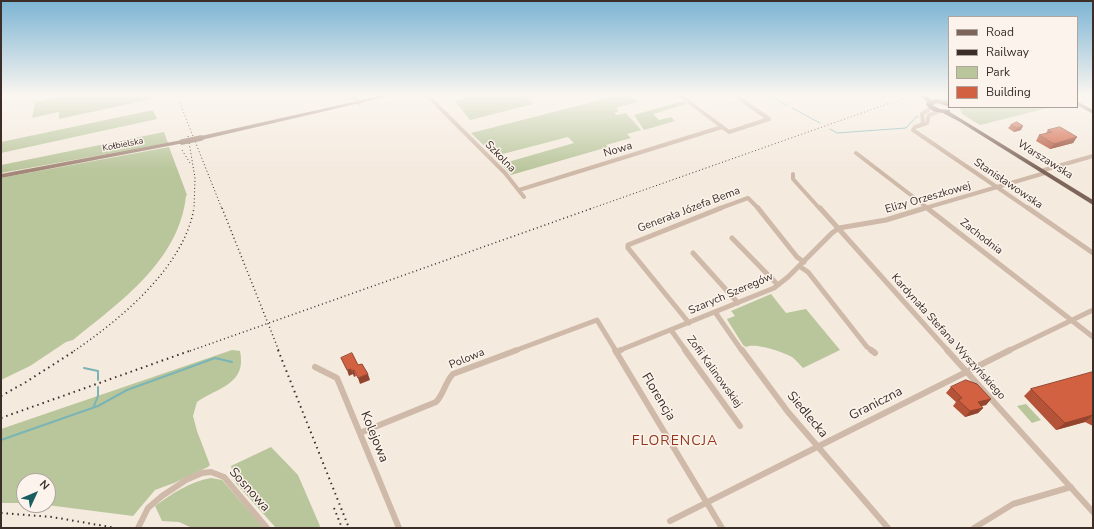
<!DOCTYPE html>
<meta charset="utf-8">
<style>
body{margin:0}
#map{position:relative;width:1094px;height:529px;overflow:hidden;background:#f5eade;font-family:"Nunito Sans",sans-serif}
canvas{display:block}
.frame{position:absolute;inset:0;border:2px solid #3b2e29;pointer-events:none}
.legend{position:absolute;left:948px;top:16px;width:130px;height:92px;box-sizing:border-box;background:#fcf4ec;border:1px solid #afa59e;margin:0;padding:5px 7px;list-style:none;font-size:12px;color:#3b2e29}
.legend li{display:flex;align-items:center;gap:8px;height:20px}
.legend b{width:20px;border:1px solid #afa59e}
.north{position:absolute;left:16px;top:473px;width:40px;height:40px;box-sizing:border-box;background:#fcf4ec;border:1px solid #afa59e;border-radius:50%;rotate:46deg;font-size:11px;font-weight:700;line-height:16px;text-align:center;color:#3b2e29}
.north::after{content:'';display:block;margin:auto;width:14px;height:18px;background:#1a5e61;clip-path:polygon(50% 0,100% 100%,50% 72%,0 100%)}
</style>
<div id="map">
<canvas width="1094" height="529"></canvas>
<div class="frame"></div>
<ul class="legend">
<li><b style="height:5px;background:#7e6559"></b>Road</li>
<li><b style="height:5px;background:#3b2e29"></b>Railway</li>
<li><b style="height:11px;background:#b9c69c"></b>Park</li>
<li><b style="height:11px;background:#d16141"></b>Building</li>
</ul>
<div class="north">N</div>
</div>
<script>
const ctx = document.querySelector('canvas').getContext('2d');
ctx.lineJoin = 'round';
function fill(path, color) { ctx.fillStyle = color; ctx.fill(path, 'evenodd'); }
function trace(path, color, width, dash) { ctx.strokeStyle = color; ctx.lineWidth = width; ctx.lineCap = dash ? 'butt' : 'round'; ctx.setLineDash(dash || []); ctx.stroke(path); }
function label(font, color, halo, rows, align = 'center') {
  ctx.font = font + ' "Nunito Sans",sans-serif'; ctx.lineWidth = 3; ctx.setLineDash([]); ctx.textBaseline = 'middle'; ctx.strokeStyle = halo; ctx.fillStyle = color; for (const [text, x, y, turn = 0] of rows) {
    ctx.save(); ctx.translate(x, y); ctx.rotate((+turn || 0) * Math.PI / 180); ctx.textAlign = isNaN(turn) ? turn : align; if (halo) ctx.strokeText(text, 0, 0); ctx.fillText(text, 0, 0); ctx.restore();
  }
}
const green = new Path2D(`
 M65,96h86l1,3 -93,20v-7l-27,6 3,-16z
 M475,96h50l8,8 -63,16 -15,-19z
 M616,96h16l6,6 -22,6 3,3 -5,2 3,2 9,-2 15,17 -14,4 4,4 -25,7 2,2 -97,28 -10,-11 73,-21 -6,-6 -73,19 -24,-23z
 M683,101l4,3 -34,10 6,6 12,-3 4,4 -31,9 -10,-15z
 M959,107h93l-72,18 -18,-11z
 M153,110l4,9 -156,34v-11z
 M164,132l4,11 -167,30v-8z
 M169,147l18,48 -1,1c-7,65 -66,106 -113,144l-7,2 -36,24 -29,14v-202z
 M771,294l15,19 20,-4 34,41 -37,18c-3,-3 -7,-8 -11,-11 -8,-5 -38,-15 -46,-10l-3,-2 -15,-24 -1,-2 8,-3 -4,-5z
 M232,350l8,1c7,33 -21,36 -43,51l-4,14 4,15 13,34 -2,2 -34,16 -19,7 -22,26 -86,-11 1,-24h-24v22h-23v-74z
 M1026,404l15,16 -9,3 -15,-17z
 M271,447l27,28 22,51 -1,2h-43l-41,-46 -4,-16z
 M211,478l11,2 42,48h-72l-13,-6 -17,-1 -7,-15c18,-13 34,-24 56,-28z`);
const streamFar1 = new Path2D(`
 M771,96l17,10
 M792,108l28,15
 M830,129l7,4 69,-5 10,-11h2`);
const stream = new Path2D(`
 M84,368l14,3v9
 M94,406l4,-10v-9
 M1,440l97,-34 29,-16 88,-32 17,4`);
const streetFar2 = new Path2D(`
 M353,96l6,7
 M428,96l77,77 19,24
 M681,96l48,36 40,-13
 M736,96l33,23
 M940,111l-11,4 -2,8 -12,4 -2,3 116,79
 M921,125l2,-3 -1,-8 7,-5 1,-3
 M856,153l73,56
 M1044,170l49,-14
 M793,174v5l27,30
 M519,190l203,-63
 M718,209l30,-11 11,11
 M922,209l123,-36`);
const streetFar1 = new Path2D(`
 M758,208l39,49 7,5
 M820,208l128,143
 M927,208l166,129
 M1028,208l65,45
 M732,238l46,47
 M693,253l45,50
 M799,266l9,6 59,75 6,4
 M715,312l27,39
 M689,323l-61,-75v-3l93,-37
 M671,330l15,21
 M514,351l83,-31 19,31
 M618,351l156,-63 14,-11 44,-44 7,-5 47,-8 39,-12
 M1008,351l85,-41`);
const street = new Path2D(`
 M615,350l107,178
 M685,350l55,76
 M742,350l46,62 100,116
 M871,350l4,3
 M947,350l146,162
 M616,352l5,-2
 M315,367l22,11 62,150
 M360,433l76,-31c8,-8 9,-20 17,-28l64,-24
 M670,521l340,-171
 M138,528l10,-20 14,-12 24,-16 16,-7 9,-1 13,5 43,51
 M974,528l39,-24 58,-17`);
const secondary = new Path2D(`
 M380,96h10l-189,44 -3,-2 3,-2z
 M949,98v4l-7,2 -3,-2z
 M1077,101l16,9v4l-16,-9z
 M182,140l2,1v2l-183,35v-4z`);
const primary = new Path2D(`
 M920,96h7l4,4 7,-1 11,4v4l-11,-4 -6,2 8,4 10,1v2l143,88v5l-133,-83 -17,-9 -10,-2 -7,-6 1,-3z`);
const railFar2 = new Path2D(`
 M177,96l45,113
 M188,136l7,42 -1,31
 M182,150l8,13
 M590,209l320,-113`);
const railFar1 = new Path2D(`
 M222,208l57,143
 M74,351c47,-32 110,-84 120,-143
 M190,351l403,-143`);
const rail = new Path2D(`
 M278,350l71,178
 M1,396l25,-14 50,-32
 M1,418l191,-68
 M334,508l8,20
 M1,513l51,4 64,11`);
const secondaryBridge = new Path2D(`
 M182,142l19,-4`);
const wall = new Path2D(`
 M1011,125l10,5 -7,2 -6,-4z
 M1048,130l29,7 -4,6 -23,6 -14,-8 3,-6 7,-2z
 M1093,372v54l-8,-4 -29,8 -32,-34 7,-7z
 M951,387l40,12 -5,6 -5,1 2,2 -5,5 -13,4 -12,-11 3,-4 -10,-9z`);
const shadedWall = new Path2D(`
 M1023,126l-2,4 -7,2 3,-4z
 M1077,137l-4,6 -23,6 4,-5z
 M351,369l2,5 -4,2 -2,-6z
 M354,370l2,6 -2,1 -2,-6z
 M368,374l2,6 -10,4 -2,-6z
 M991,399l-5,6 -13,3 5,-6z
 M983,408l-5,5 -13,4 5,-6z
 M1093,415l-8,7 -29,8 9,-7z`);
const building = new Path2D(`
 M1017,122l6,4 -6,2 -6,-3z
 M1060,127l17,10 -23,7 -15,-9 13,-3 -4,-2z
 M352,353l6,12 4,-1 6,10 -10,4 -4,-8 -2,1 -1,-2 -4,1 -6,-12z
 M1093,372v43l-28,8 -34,-34z
 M966,380l11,4 14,15 -13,3 5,6 -13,3 -12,-11 4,-2 -11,-11z`);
const farStreetnames = [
 ["Kołbielska",123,145,-11]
];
const streetNames = [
 ["Nowa",618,150,-17],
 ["Szkolna",500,157,46],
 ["Warszawska",1045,160,32],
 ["Stanisławowska",1008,184,34],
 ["Elizy Orzeszkowej",928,198,-16],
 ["Generała Józefa Bema",689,210,-21],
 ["Zachodnia",981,237,38],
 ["Szarych Szeregów",731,294,-23],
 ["Kardynała Stefana Wyszyńskiego",948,337,48],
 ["Polowa",467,359,-22],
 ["Zofii Kalinowskiej",714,372,54]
];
const nearStreetnames = [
 ["Florencja",658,397,59],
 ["Graniczna",876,404,-27],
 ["Siedlecka",807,415,50],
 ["Kolejowa",374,437,68],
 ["Sosnowa",249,490,48]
];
const nearNeighbourhoodnames = [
 ["FLORENCJA",675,442]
];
fill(green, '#b9c69c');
trace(streamFar1, '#7ab4b5', 1);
trace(stream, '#7ab4b5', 2);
trace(streetFar2, '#cfb9a9', 4);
trace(streetFar1, '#cfb9a9', 5);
trace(street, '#cfb9a9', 6);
fill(secondary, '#a38879');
fill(primary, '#7e6559');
trace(railFar2, '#3b2e29', 1, [1, 2.5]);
trace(railFar1, '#3b2e29', 1.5, [1, 3]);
trace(rail, '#3b2e29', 2, [1.5, 4]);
trace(secondaryBridge, '#a38879', 5.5);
fill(wall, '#b45338');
fill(shadedWall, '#92442e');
fill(building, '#d16141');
trace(building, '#92442e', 1);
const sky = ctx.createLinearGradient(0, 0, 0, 170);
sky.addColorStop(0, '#7cb4d4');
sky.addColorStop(0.56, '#faf6f0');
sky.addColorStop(1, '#faf6f000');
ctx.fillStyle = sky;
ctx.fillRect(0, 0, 1094, 170);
label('9px', '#3b2e29', '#fcf4ec', farStreetnames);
label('11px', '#3b2e29', '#fcf4ec', streetNames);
label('13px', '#3b2e29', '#fcf4ec', nearStreetnames);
ctx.letterSpacing = '1px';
label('14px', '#92351a', '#fcf4ec', nearNeighbourhoodnames);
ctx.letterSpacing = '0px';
</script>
